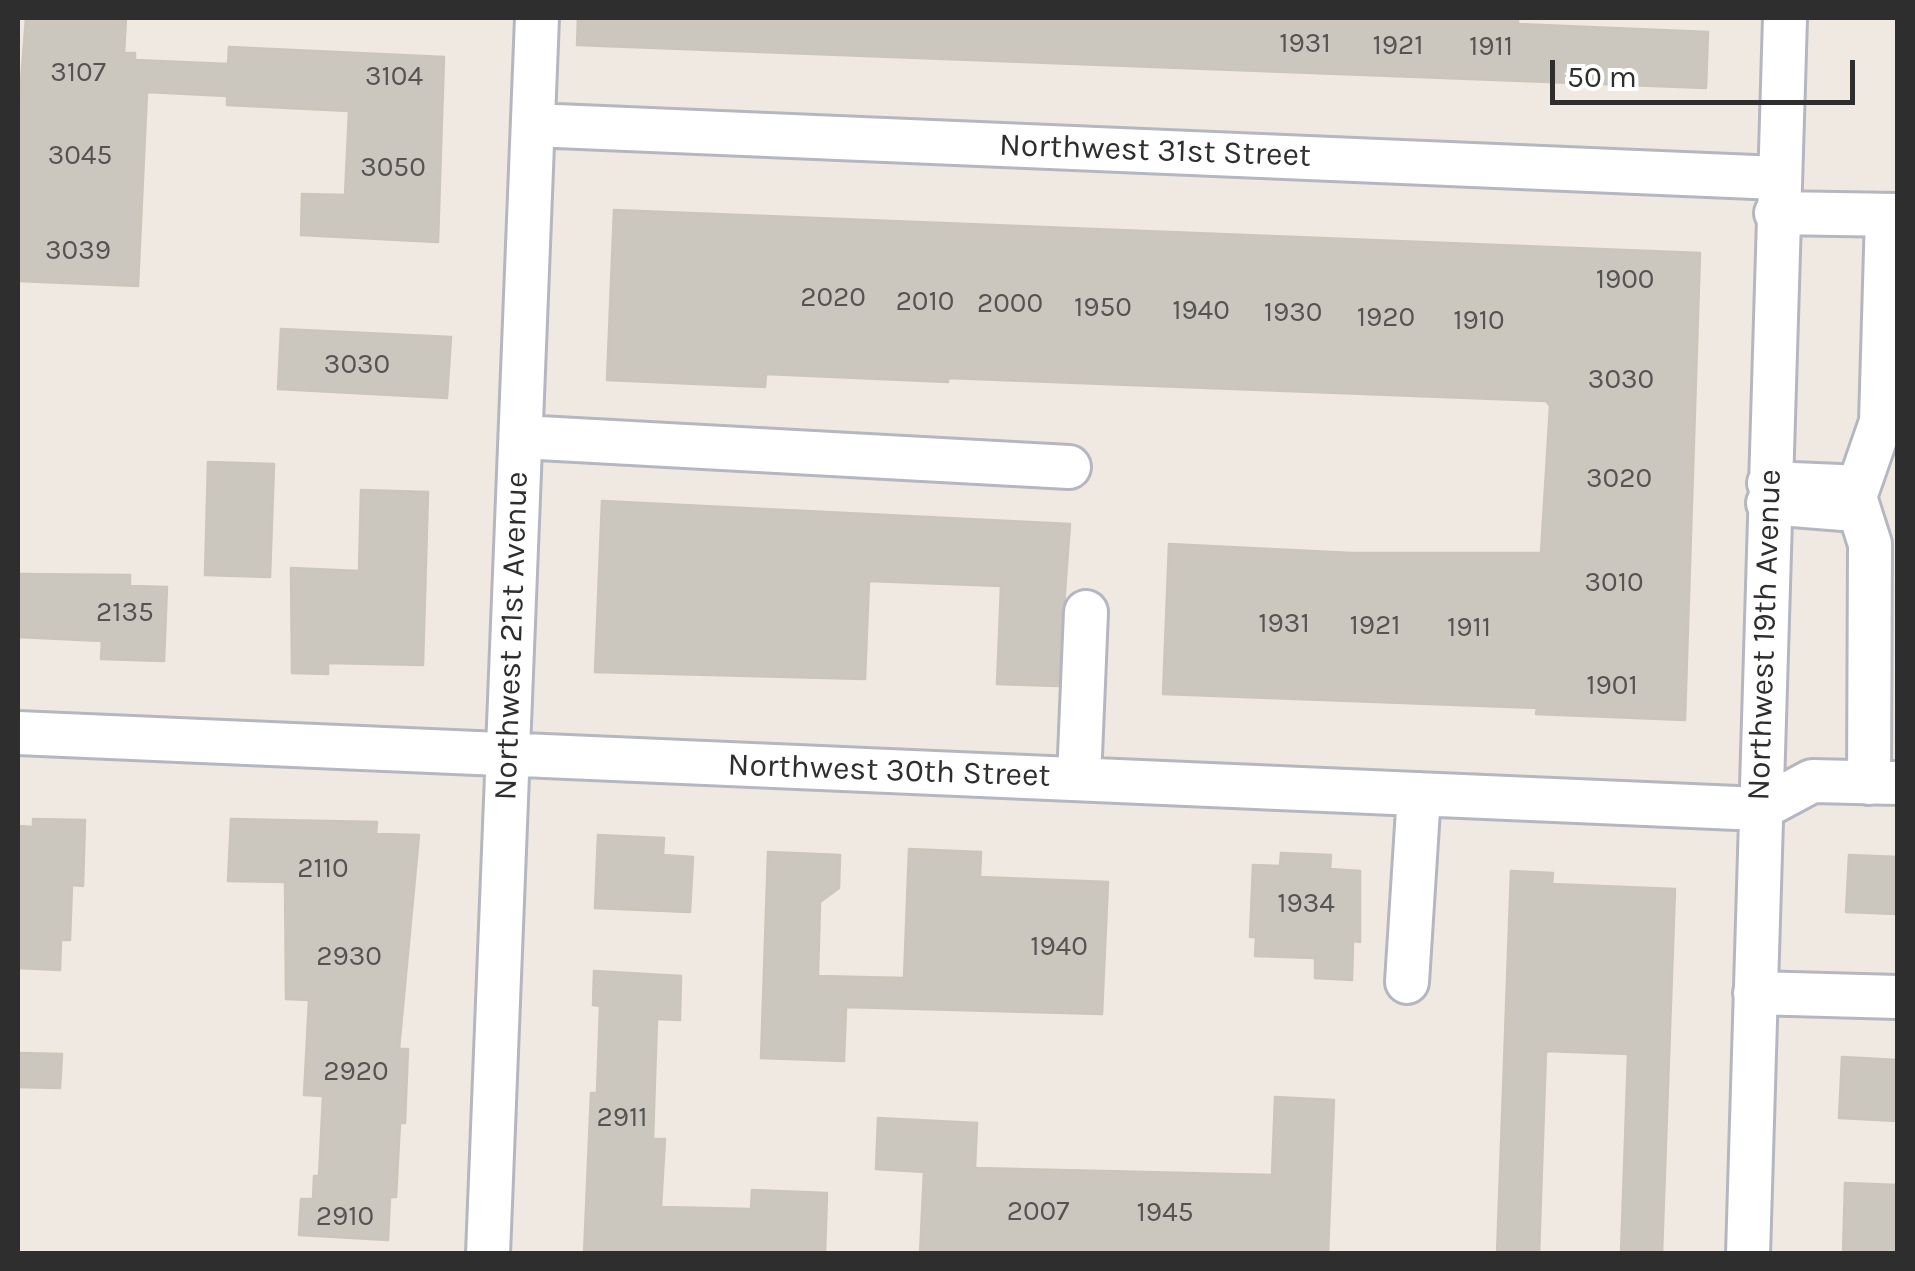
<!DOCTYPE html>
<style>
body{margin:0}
#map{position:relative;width:1915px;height:1271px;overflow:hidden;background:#efe9e1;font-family:Karla,sans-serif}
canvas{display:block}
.frame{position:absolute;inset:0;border:20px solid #2e2e2e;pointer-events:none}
.scale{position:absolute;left:1550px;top:60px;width:305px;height:45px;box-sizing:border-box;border:5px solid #2e2e2e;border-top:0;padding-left:12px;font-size:30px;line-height:35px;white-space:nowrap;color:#2e2e2e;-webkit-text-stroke:8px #fff;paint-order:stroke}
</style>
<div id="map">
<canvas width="1915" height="1271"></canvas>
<div class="frame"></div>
<div class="scale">50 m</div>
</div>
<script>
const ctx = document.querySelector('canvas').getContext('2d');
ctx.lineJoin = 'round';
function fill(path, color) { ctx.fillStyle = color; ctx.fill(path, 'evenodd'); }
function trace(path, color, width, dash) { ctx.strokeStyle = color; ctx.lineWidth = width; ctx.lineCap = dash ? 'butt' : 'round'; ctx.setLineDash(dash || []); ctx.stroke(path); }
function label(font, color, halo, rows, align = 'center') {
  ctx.font = font + ' Karla,sans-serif'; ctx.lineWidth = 9; ctx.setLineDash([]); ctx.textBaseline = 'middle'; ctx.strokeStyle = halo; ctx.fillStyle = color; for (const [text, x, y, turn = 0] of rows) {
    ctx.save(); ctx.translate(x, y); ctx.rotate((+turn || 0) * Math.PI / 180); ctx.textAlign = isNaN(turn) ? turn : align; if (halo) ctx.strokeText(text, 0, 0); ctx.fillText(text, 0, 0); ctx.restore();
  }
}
const building = new Path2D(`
 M26,18h100l-2,35h11v7l93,4 1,-17 215,10 -6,185 -137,-7 1,-41 43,1 4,-84 -122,-6v-9l-80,-4 -9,194 -120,-5v-161z
 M578,18h940v6l190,8 -2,56 -1129,-43z
 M614,210l1086,43 -15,467 -149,-6 1,-6 -374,-14 6,-150 183,9h189l9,-147 -4,-5 -598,-23v4l-182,-8 -1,13 -158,-7z
 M281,329l170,8 -4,61 -169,-9z
 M208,462l66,2 -4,113 -65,-2z
 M361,490l67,2 -5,173 -95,-2v11l-36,-1 -1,-105 68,3z
 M602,501l468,23 -12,162 -61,-2 4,-98 -132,-5 -4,98 -270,-7z
 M18,574l112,1v11l37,1 -3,74 -63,-2 1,-18 -84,-4z
 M33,819l52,1 -2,66 -11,-1 -2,55h-9l-1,30 -42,-2v-142l15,1z
 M231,819l146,3 -1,12 43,1 -20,214h9l-3,74h-5l-4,74h-6l-2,43 -89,-5 2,-36h12l1,-23h5l4,-80 -19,-1 5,-95 -23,-1 -1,-117 -57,-1z
 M598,835l66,3 -1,17 30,2 -3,55 -95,-4z
 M909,849l72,3 -1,25 128,5 -6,132 -256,-7 -2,54 -83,-3 7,-206 72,3 -1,33 -19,14 -2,74 86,2z
 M1281,853l50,2 -1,14 30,2v71l-7,-1 -1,39 -37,-2v-20l-60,-2 1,-19h-6l3,-72 27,1z
 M1849,855l49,2v57l-52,-2z
 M1511,871l42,2 -1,11 123,5 -13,365h-41l7,-200 -82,-3 -7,203h-42z
 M594,971l87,5 -1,44 -23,-1 -4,120h12l-4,68 90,2 1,-19 75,3 -2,61h-241l7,-161h6l3,-87 -7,-1z
 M18,1053l44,1 -2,34 -42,-1z
 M1842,1057l56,3v61l-59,-3z
 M1275,1097l59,3 -6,154h-408l4,-82 -48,-3 2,-51 99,5 -2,45 297,7z
 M1845,1183l53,2v69h-55z`);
const minor = new Path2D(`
 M533,125l1245,53
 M1776,213l122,2
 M521,437l548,30
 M1768,503l75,6 12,-12 -15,-11 -71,-3
 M18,733l1742,76 52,-28 86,2
 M1079,779l7,-167
 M1869,783l1,-239 -15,-47 26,-75 6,-207
 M1407,982l12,-188
 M1755,993l143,4
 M488,1254l49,-1236
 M1748,1254l37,-1236`);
const numberNames = [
 ["1931",1305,44],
 ["1921",1398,46],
 ["1911",1491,47],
 ["3107",78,73],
 ["3104",394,77],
 ["3045",80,156],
 ["3050",393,168],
 ["3039",78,251],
 ["1900",1625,280],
 ["2020",833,298],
 ["2010",925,302],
 ["2000",1010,304],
 ["1950",1103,308],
 ["1940",1201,311],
 ["1930",1293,313],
 ["1920",1386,318],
 ["1910",1479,321],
 ["3030",357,365],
 ["3030",1621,380],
 ["3020",1619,479],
 ["3010",1614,583],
 ["2135",125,613],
 ["1931",1284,624],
 ["1921",1375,626],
 ["1911",1469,628],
 ["1901",1612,686],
 ["2110",323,869],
 ["1934",1306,904],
 ["1940",1059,947],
 ["2930",349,957],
 ["2920",356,1072],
 ["2911",622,1118],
 ["2007",1038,1212],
 ["1945",1165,1213],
 ["2910",345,1217]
];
const streetNames = [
 ["Northwest 31st Street",1155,151,2],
 ["Northwest 19th Avenue",1765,635,-88],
 ["Northwest 21st Avenue",512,636,-88],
 ["Northwest 30th Street",889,771,2]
];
fill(building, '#cbc7bf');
trace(building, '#cbc5ba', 2.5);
trace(minor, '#b4b7c1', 48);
trace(minor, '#fff', 42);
label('28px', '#555452', null, numberNames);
label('32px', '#2e2e2e', '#fff', streetNames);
</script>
